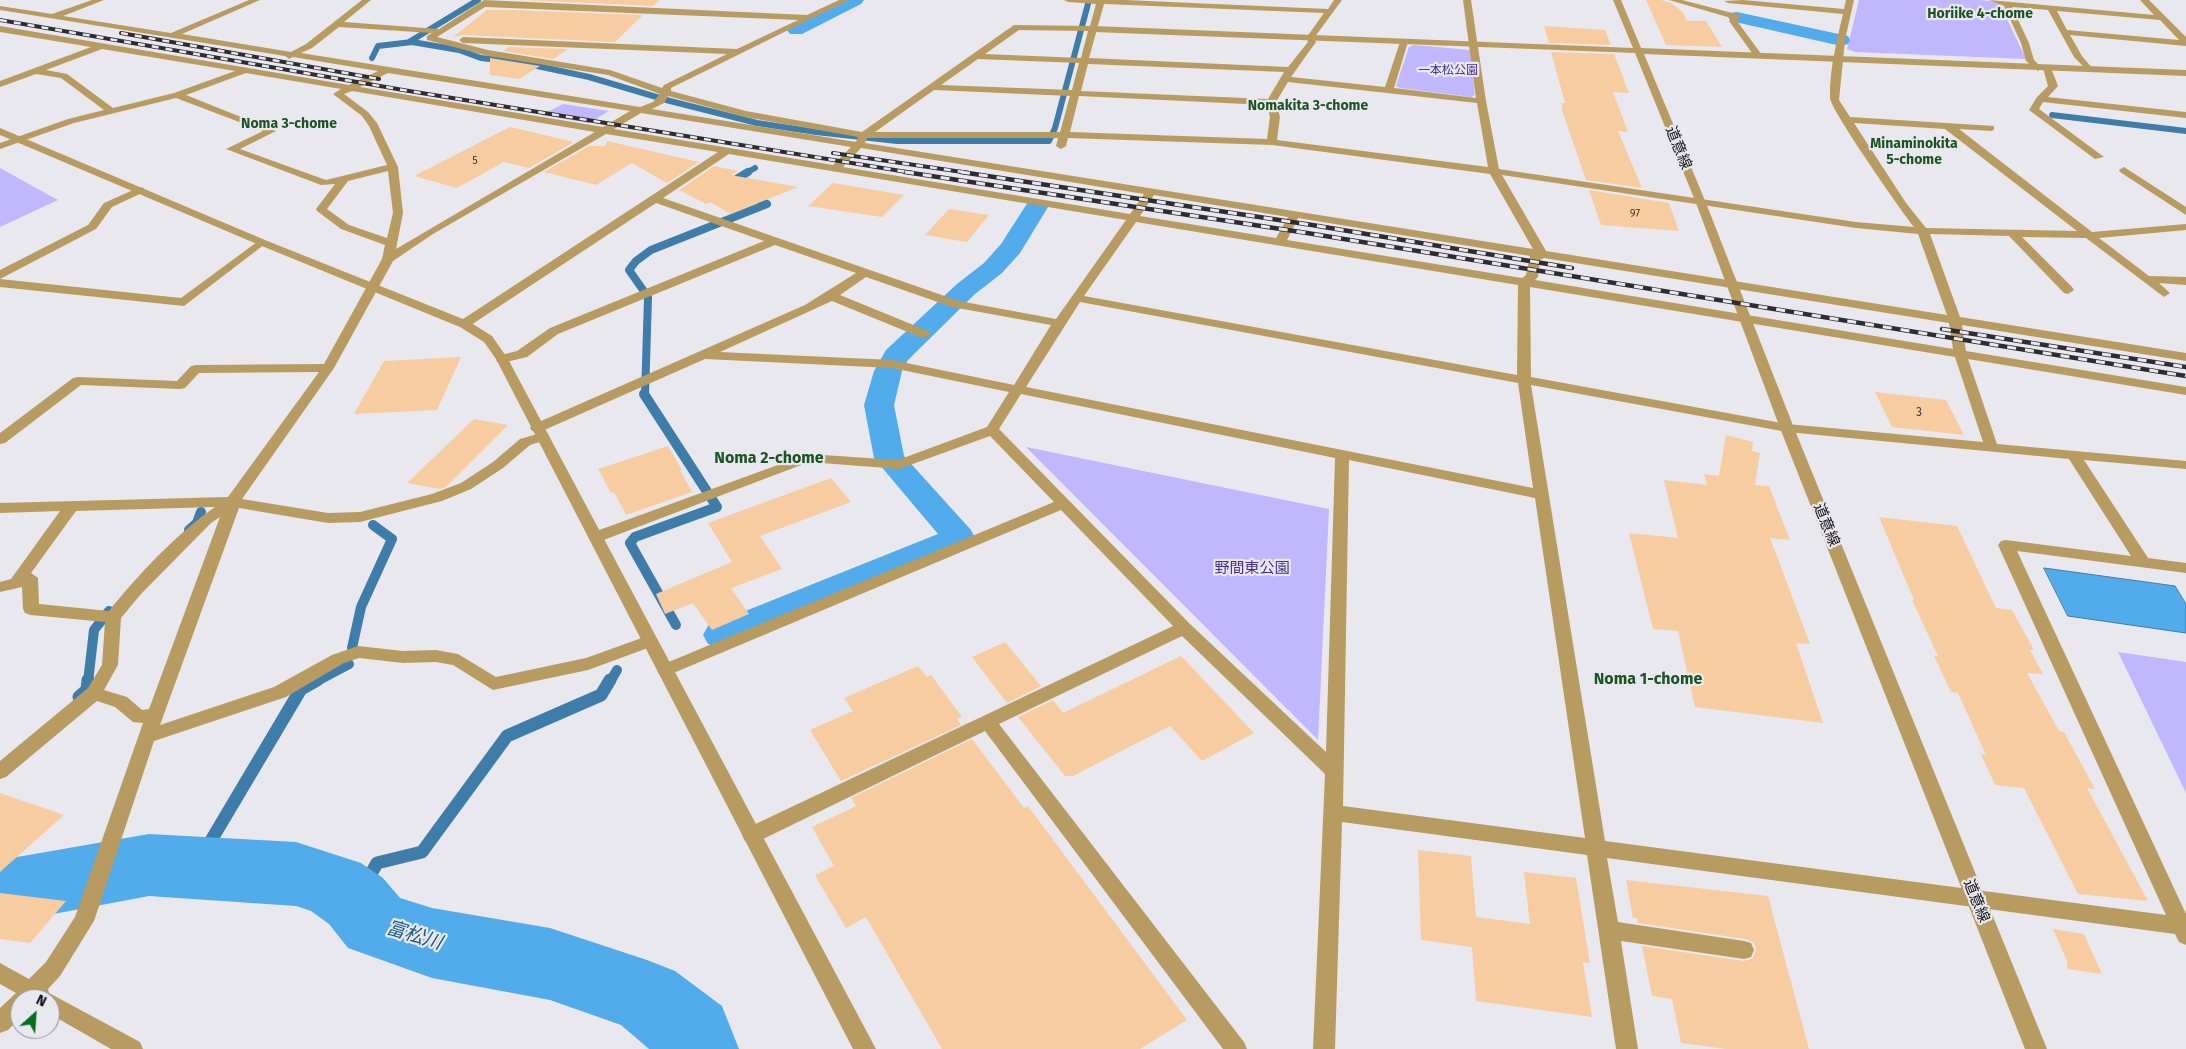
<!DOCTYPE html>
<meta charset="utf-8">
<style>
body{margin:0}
#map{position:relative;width:2186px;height:1049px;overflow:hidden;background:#e9e8ef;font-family:"Fira Sans",sans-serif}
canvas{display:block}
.north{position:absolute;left:10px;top:989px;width:50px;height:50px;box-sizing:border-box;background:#e9e8ef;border:1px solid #919096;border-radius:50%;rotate:26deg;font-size:14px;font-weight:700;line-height:20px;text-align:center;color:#0e0d10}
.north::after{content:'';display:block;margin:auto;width:18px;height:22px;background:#036f1f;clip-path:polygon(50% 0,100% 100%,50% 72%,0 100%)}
</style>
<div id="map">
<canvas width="2186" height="1049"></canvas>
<div class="north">N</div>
</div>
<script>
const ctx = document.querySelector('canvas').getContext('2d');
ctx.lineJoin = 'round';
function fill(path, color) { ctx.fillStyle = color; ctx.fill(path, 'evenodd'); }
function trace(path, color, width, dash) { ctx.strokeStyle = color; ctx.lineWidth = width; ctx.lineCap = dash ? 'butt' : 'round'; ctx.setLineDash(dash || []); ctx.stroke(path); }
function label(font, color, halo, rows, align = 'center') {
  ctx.font = font + ' "Fira Sans","Noto Sans JP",sans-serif'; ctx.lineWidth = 4.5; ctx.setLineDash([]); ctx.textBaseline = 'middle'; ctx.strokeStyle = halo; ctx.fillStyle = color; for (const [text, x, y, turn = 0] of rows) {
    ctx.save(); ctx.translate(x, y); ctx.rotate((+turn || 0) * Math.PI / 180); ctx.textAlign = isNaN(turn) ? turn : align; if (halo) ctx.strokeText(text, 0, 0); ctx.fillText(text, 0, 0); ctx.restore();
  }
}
const green = new Path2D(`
 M1859,0h121l19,2 27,57 -171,-7 -8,-3z
 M1414,45l56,5 5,45 -4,2 -71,-9 -4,-2 13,-39z
 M563,104l46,7 -20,12 -48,-8z
 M0,168l58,32 -58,27z
 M1026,447l303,62 -11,231z
 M2118,652l68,10v131z`);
const water = new Path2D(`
 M2044,568l131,18 11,18v29l-118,-17z`);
const streamFar3 = new Path2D(`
 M409,42l69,-42
 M372,58l6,-12 34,-4 47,8 22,8 42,5 66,14 81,24 87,22 59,9 81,9h152l6,-13 34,-128
 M2052,115l134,16
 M746,173l9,-5`);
const streamFar2 = new Path2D(`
 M730,183l18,-11
 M645,396l3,-99 -19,-27 7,-9 15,-11 116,-46 -15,-8`);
const streamFar1 = new Path2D(`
 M644,394l73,113 -82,30 -5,6 46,82
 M189,530l8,-7 4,-11
 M352,648l9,-41 31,-68 -19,-14
 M88,682l6,-52 15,-19
 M315,682l34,-18
 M610,682l7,-12`);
const stream = new Path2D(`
 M79,697l8,-7 1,-10
 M177,867l29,-18 95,-160 16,-9
 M356,901l21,-38 45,-11 85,-116 94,-41 9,-15`);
const canal = new Path2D(`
 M842,0h22l-3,4 -59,30h-12l-3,-4 3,-4z
 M1737,12l111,24 2,4 -2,4 -7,2 -110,-25 -3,-4 3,-4z
 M1036,200l8,2 4,5 -28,46 -18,20 -27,21 -67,66 -6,11 -8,34 10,51 67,74 4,8 -4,8 -237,98 -13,4 -13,-4 -5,-9 5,-9 230,-92 -64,-76 -10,-53 10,-34 12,-21 71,-66 27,-21 17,-19 27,-42z`);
const river = new Path2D(`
 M149,834l147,8 65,21 22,15 17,20 32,10 118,20 97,32 28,11 47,35 17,43h-90l-28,-24 -71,-25 -118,-22 -84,-30 -19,-24 -18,-13 -15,-5 -147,-10 -149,28v-64z`);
const building = new Path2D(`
 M524,0h135l-6,6z
 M1646,0h15l10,3 12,9 4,9h19l16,26 -56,-2z
 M487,10h25l131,5 -28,27 -152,-7 -10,2z
 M1544,26l61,4 6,15 -62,-2z
 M509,47l59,2 -15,10 -50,-8z
 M1551,52l63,2 15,39 -16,-1 15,40 -10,-1 24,57 -56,-8 -25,-73h2l-2,-4h4z
 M490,58l50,8 -21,13 -29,-4z
 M510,127l64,15 -45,26 -25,-6 -47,26 -43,-12z
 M607,141l92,21 -32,21 -35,-20 -36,22 -52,-13 45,-26h16z
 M714,166l24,5 -7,4 67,12 -67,27 -21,-12 -4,2 -27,-14z
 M833,183l71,12 -22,22 -74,-11z
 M1589,190l80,13 10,28 -78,-6z
 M949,209l40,6 -22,27 -42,-7z
 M461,357l-24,53 -83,4 30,-53z
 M1875,392l71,8 18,35 -72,-8z
 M474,419l34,6 -62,62 -6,2 -33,-6z
 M1726,435l27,7 -1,9 8,2 -5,32 14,1 21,54 -20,-2 40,106 -14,-1 27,80 -128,-16 -17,-76 -25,-2 -24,-96 49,5 -14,-58 43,5 -3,-11 15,2z
 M668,446l14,24h-2l12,22 -66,23 -12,-23 -3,1 -13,-24z
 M831,478l20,24 -91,34 22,33 -51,19 18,26 -37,16 -19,-27 -28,11 -9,-20 76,-32 -24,-39z
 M1879,517l78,9 39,82 16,2 22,40h-4l13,24 -16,-1 32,58 5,1 31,57 -8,-1 61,113 -70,-7 -54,-106 -29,-3 -14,-31 5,1 -28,-62 -7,-1 -17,-36h4l-26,-56h2z
 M1005,642l36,44 -34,17 -35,-46z
 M1181,656l73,77 -52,28 -32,-35 -97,50h-8l-47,-59 35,-17 10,13z
 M918,666l9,11 4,-2 31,42 -5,2 4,6 -120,56 -31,-51 43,-19 -9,-13z
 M972,739l52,69 4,-2 159,214 -47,29h-198l-76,-132 -20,11 -31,-53 19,-9 -22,-39 44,-21 -5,-8z
 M0,793l64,22 -64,57z
 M1418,850l53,6 5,61 54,7 -6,-52 52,6 14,85 -7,-1 9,55 -116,-16 -4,-54 -51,-7z
 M1626,880l142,16 41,153h-83l-45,-6 -9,-44 -20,-3 -10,-50 102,15 9,-3 3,-9 -3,-7 -8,-3 -107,-16 -1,-5h-4z
 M0,893l66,8 -36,42 -30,-4z
 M2053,929l31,5 18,40 -35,-5v-8z`);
const minor = new Path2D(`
 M92,0h12l-41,16 108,17 78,-33h11l-78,34 109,18 15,-8 56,-44h9l-27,22 95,7 45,-29 323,15 32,-15h10l-178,88v3l75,20 116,21 152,-107 76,1 6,-22 -28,-2 -4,-2h61l203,9 6,-9h8l-28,38 2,4 -25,35 94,10 15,-45 4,-3 4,3 -14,46 82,10 -13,-98h8l15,101 13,68 357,53 58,5c-12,-15 -84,-118 -84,-129 -1,-26 7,-59 13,-84l-115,-11 -4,-2 19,-1 101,9 2,-9h8l-9,40 -6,60 11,17 144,9v4l-3,1 -32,-2 133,103 94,-8v6l-87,8 50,38 37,1v8l-27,-2 11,10 -6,4 -78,-59 -64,-1 50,50 2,3 -6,4 -4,-1 -55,-57 -79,-2 30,83 226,36v8l-224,-36 4,26 220,36v8l-218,-36 29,85 189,17v8l-102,-9 64,98 38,5v10l-169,-22 169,363v31l-7,-3 -4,-8 -568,-76 11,64 126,19 7,2 3,7 -3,7 -7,2 -123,-18 17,108h-22l-29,-194 -245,-33 -7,227h-22l12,-275 -143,-138 -183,88 245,318 3,7h-24l-238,-318 -226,110 -7,2 -7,-2 -3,-6 3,-6 428,-203 -112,-116 -390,164 -6,2 -6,-2 -2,-4 2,-4 395,-164 -64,-66 -91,33 -90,-7 -208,79h-10l-3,-4 3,-4 217,-79 90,6 89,-33 22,-35 -117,-24 -187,-9 -163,72h-10l-2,-3 2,-3 273,-120 51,-32 -81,-28 -217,89 -31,23 -25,6 -5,-1 -1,-3 1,-3 20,-5 33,-23 214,-87 -108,-38 -188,124h-8l-2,-3 2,-3 258,-169 -112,-18 -173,100 -40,27 -59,107 -92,131 86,14 32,-1 72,-18 29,-11 32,-21 27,-23 21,-6 7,4 -2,3 -16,5 -27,23 -32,21 -29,12 -82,21 -32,1 -89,-15 -79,217 114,-38 58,-32 26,-9 45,5 33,-1 22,4 38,23 90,-19 64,-23 6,2 2,4 -2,4 -68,25 -95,20 -40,-25 -17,-3 -33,1 -44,-5 -15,5 -58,34 -132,44 -60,180 -34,55 -12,13 1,4 91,49 3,7h-32l-61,-35v-15h-30v19l-12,12 -8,3v-25l16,-15 -16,-9v-21l29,16 17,-17 29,-45 68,-194 -10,-1 -18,-15 -18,-6 -91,76 -6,2v-18l88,-73 14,-23 3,-43 -74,-7 -6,-2 -2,-4 -1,-22 -22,5v-10l11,-3 49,-68 -60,2v-10l228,-6 91,-125 -120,1 -14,15 -5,1 -99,-4 -76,58 -5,1v-11l73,-55 5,-1 99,4 14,-15 5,-1 128,-1 58,-105 3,-14 -44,-16 -24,-18 -1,-2 19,-25 -14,1 -95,-36 37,-18 -87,-33 -102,25 -74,26v-6l68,-24 36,-9 -43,-32 -25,-4 -36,13v-6l91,-34 -91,-15v-6l349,59 29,-14 -85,-14 -4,2 -4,-3 -285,-46v-4l52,8zM1104,4l220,9 -18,25 2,4 -20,25 -199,-9zM485,7l313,13 -61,29 -274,-12 -4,3 4,3 264,11 -63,31 -2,3 -52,-18 -122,-20 -51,-13zM339,27l93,6 -5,3v4l61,16 120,19 52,19 -7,8 -13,5 -339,-54 11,-5zM1019,30l69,1 -7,27 -96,-4zM102,49l133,22 -61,22 -61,15 -46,-34 -21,-4zM978,59l101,4 -7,27 -131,-5zM1088,64l196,8 -16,27 -187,-8zM246,73l95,16 -8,5 29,22 7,10 18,39 -61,15 -86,-31 36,-18 -90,-36zM388,73l242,38 -27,16 -243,-40zM1288,82l189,21 11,64 -211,-27 3,-23 -4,-15zM934,90l136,6 -10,36h-185zM352,91l243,41 -199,117 7,-36 -5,-46 -21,-44 -9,-11 -24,-18zM668,96l77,21 113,20 -2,5 -204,-33 12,-6zM1079,96l188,9 3,12 -3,22 -197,-7zM641,113l210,34 -18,18 -219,-36zM1854,123l91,6 132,102 -151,-3 -20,-25zM867,138h191l-2,8 5,3 5,-3 2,-8 204,7 218,29 43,75 -668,-106zM861,148l283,46 -14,20 -287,-47zM729,154l397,66 -70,99 -97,-18 -296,-103zM388,171l5,42 -6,25 -38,-13 -22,-16 21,-28zM1502,175l354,53 62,6 29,81 -401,-64zM1154,195l134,22 -12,21 -136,-22zM1298,218l232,38 -4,19 -4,3 -235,-38zM1136,222l382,63 -1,90 -433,-79zM1544,258l405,65 4,26 -418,-69 3,-3 2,-17zM866,277l86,30 99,18 -37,60 -122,-25 -172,-8 112,-51 88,36h8l2,-3 -2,-3 -88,-36zM1530,287l425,70 28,85 -196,-18 -256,-47zM1080,302l438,81 15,105 -507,-101zM1531,385l256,47 282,27 62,97 -125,-16 -5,1 -3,4 168,370 -561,-74zM1021,394l314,64 -9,294 -136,-128 -191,-195zM1349,460l186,38 50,340 -242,-32zM215,507c-37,25 -78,69 -106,104l-70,-7 -1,-26 -7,-5 45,-62zM220,517l-71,192 -7,1 -15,-13 -23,-7 14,-25 3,-47 20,-24 70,-71z
 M1669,0h13l58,15 1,2 -4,4 25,34 -7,2 -26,-36 2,-3z
 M1989,0l165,15 -14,-15h9l37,37v9l-116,-11 12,21 11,13 -4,3 -15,-15 -26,-47 -36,-3 17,36 5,17 8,8 -4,3 -12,-10 -5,-18 -17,-37zM2057,11l103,9 19,20 -112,-10z
 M2047,65l4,3 7,18 -10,11 138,15v6l-143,-16 -4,7 65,48 -9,2 -66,-49 8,-13 11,-11 -5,-18z
 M2124,167l62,40v8l-66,-43 -1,-2z
 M140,187l4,1v4l-32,15 -16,22 -96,50v-9l88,-45 16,-22z
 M261,239l4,1v4l-81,62 -184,-19v-8l181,19z`);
const tertiary = new Path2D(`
 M1613,0h8l20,48 545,22v6l-542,-22 62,149 88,225 253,621h-22l-245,-621 -84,-225 -61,-150 -541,-21 -4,-3 4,-3 539,22z
 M0,128l265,112 203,81 24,15 16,23 368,690h-23l-357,-690 -12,-17 -24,-15 -203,-83 -257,-109z`);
const railFar1 = new Path2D(`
 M0,20l403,70 510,83
 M121,33l258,46
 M833,153l136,20`);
const rail = new Path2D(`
 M905,172l402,61 879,143
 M961,172l351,53 260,43
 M1942,329l244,38`);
const farNumbernames = [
 ["5",475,161],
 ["97",1635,214]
];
const farParknames = [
 ["一本松公園",1448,71]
];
const numberNames = [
 ["3",1919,413]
];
const farNeighbourhoodnames = [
 ["Horiike 4-chome",1980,14],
 ["Nomakita 3-chome",1308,106],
 ["Noma 3-chome",289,124],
 ["Minaminokita",1914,144],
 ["5-chome",1914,160]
];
const streetNames = [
 ["道意線",1678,148,68],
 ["道意線",1826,525,68],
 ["道意線",1976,901,68]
];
const parkNames = [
 ["野間東公園",1252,569]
];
const neighbourhoodNames = [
 ["Noma 2-chome",769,459],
 ["Noma 1-chome",1648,680]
];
const nearWaternames = [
 ["富松川",414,936,17]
];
fill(green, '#c0b7fe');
fill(water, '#52abea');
trace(water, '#3e7ca9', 1);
trace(streamFar3, '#3e7ca9', 6);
trace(streamFar2, '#3e7ca9', 8);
trace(streamFar1, '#3e7ca9', 10);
trace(stream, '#3e7ca9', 13);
fill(canal, '#52abea');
fill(river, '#52abea');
fill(building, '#f6cca0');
fill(minor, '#b89b61');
fill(tertiary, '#b89b61');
trace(railFar1, '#2d2c30', 4);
trace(rail, '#2d2c30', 4.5);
trace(railFar1, '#e9e8ef', 2.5, [7]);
trace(rail, '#e9e8ef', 3, [9]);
label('11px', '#483d34', null, farNumbernames);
label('12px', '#482d91', '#e9e8ef', farParknames);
label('12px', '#483d34', null, numberNames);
label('bold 14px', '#1a5422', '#e9e8ef', farNeighbourhoodnames);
label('15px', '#0e0d10', '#e9e8ef', streetNames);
label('15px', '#482d91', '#e9e8ef', parkNames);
label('bold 16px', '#1a5422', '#e9e8ef', neighbourhoodNames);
label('italic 19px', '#185982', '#e9e8ef', nearWaternames);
</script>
